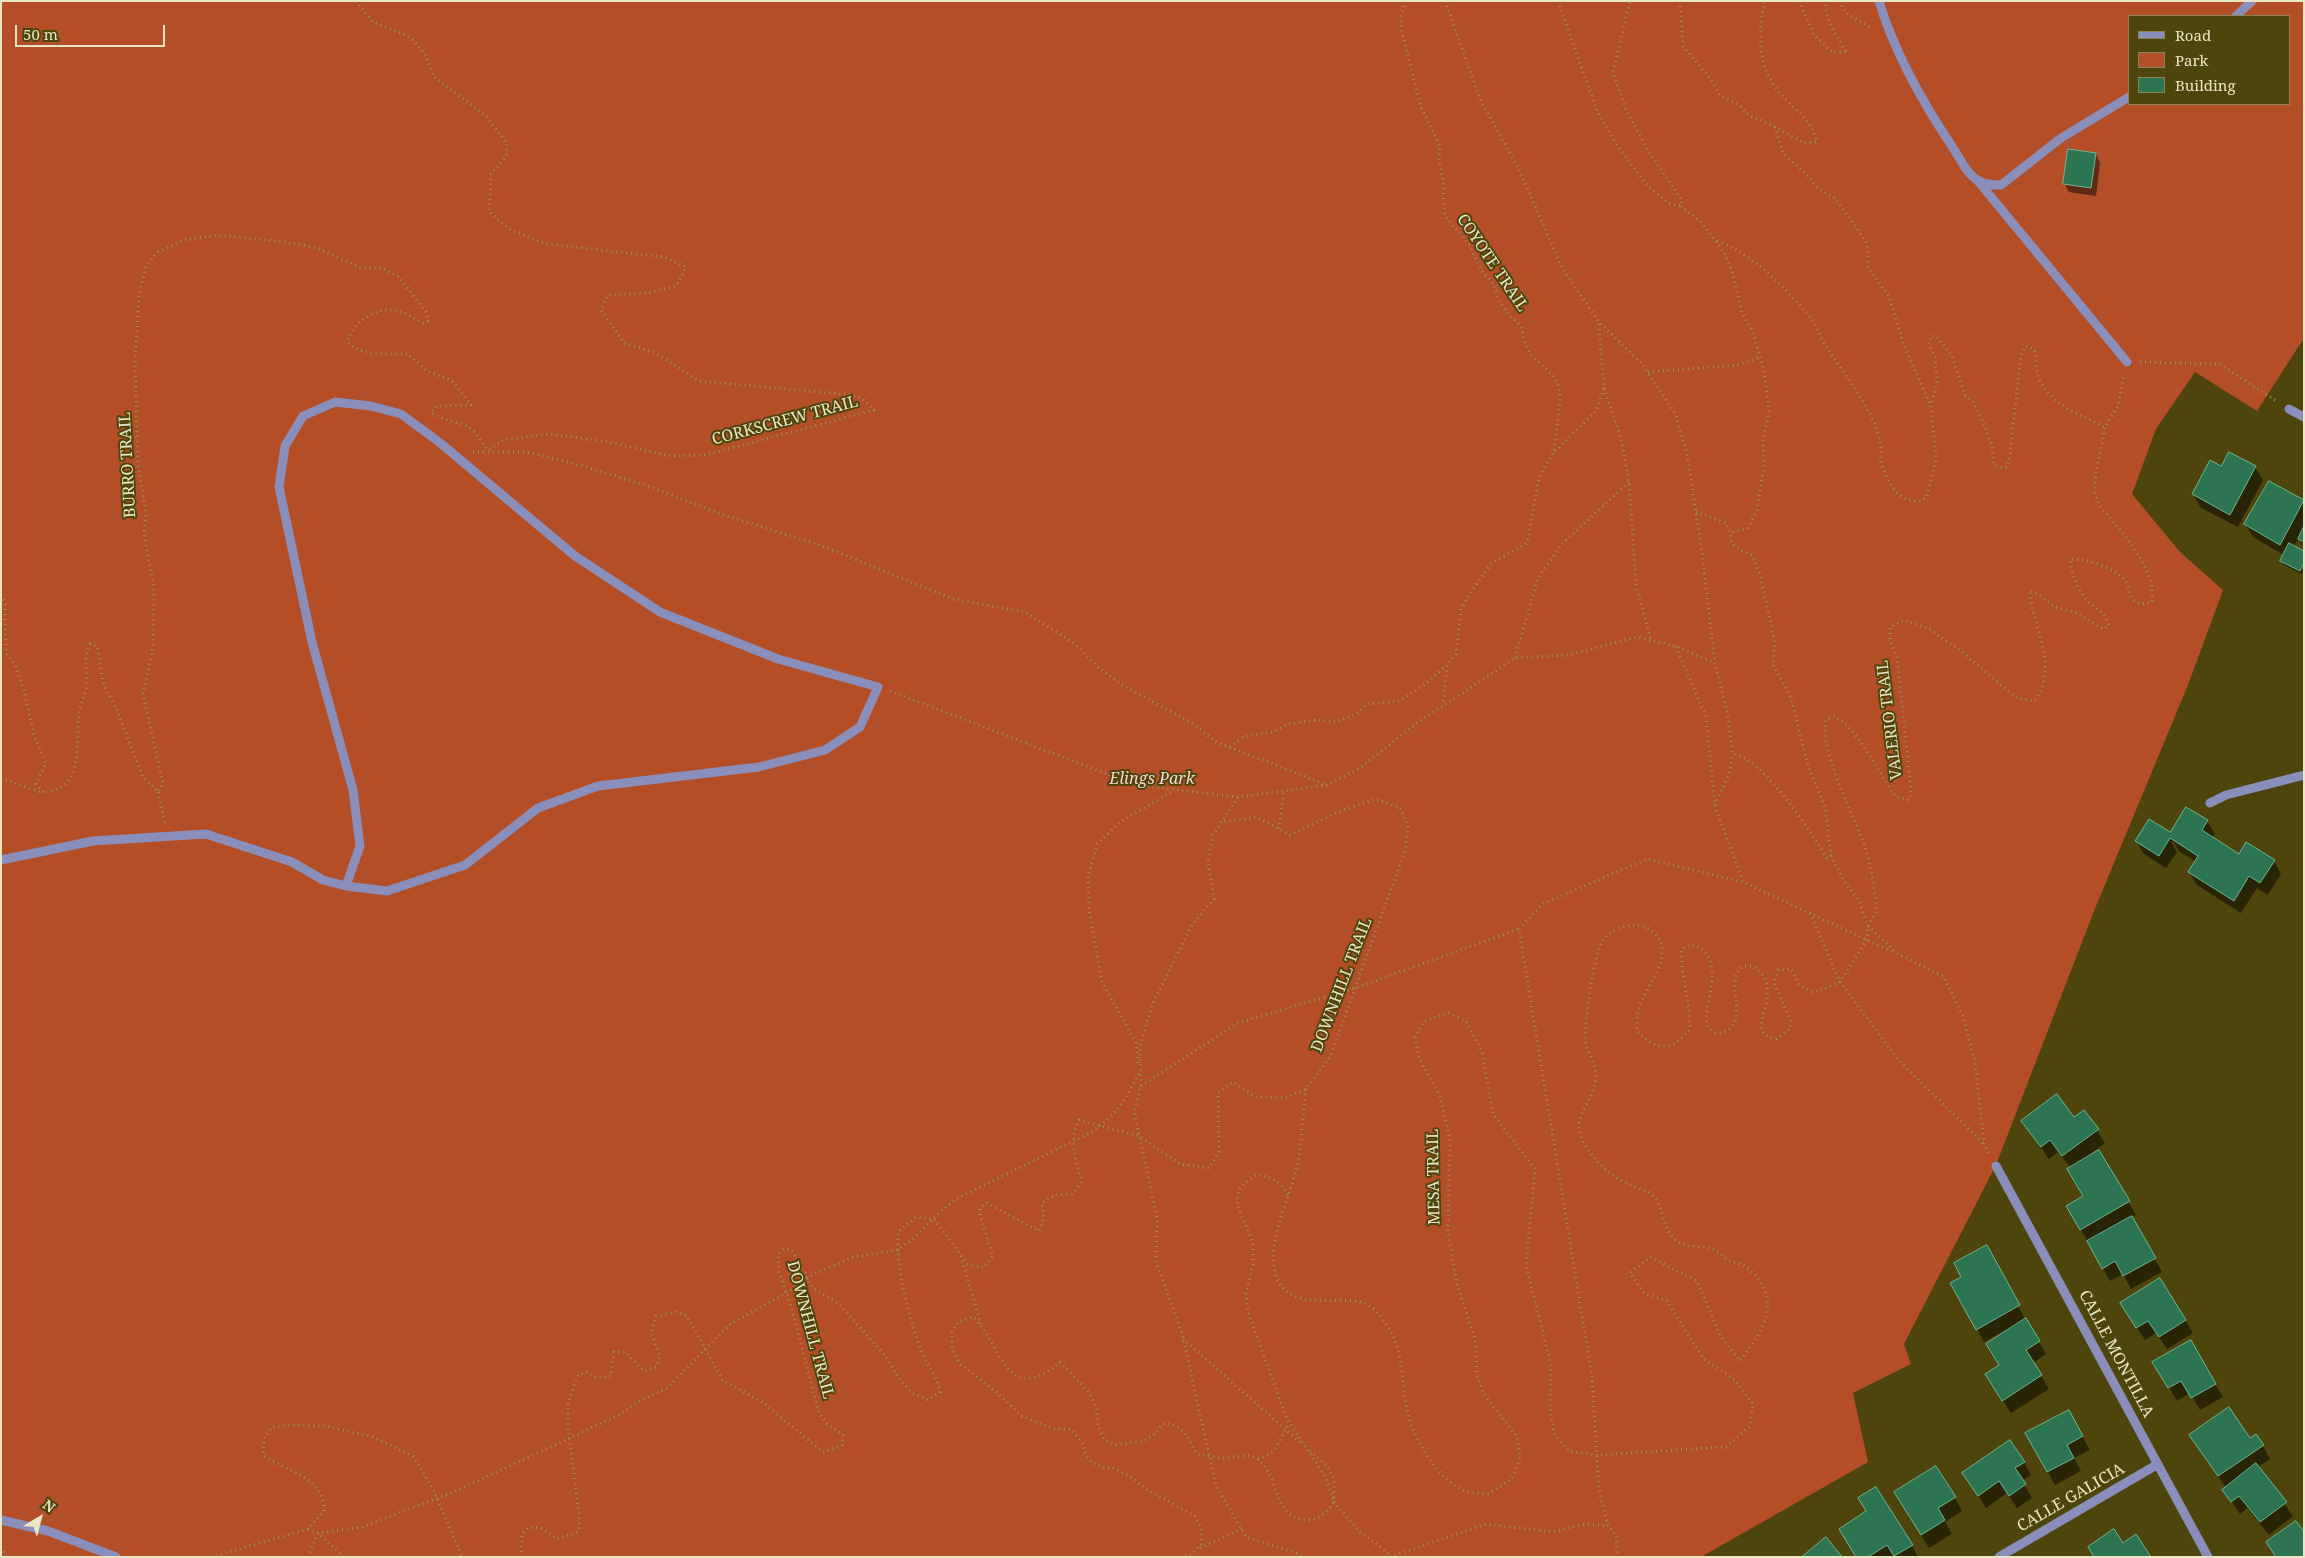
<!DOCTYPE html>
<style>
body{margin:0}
#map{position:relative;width:2305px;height:1558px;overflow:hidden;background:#4e450d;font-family:"Noto Serif",serif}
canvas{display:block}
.frame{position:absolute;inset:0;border:2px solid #eae5c2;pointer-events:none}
.legend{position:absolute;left:2128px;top:15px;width:162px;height:90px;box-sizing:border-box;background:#4e450d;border:1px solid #8c8555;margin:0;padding:6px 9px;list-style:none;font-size:15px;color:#eae5c2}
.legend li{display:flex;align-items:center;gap:10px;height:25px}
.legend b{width:25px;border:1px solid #8c8555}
.north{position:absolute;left:15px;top:1493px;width:50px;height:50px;-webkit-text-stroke:4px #4e450d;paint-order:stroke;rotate:37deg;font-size:14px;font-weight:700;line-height:20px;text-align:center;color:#eae5c2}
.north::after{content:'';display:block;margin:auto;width:18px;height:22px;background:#eae5c2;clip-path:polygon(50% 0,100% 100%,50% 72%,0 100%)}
.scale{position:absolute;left:15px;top:25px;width:150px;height:22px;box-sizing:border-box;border:2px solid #eae5c2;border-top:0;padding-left:6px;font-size:15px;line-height:18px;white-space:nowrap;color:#eae5c2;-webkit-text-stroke:4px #4e450d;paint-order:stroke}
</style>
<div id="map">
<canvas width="2305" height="1558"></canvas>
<div class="frame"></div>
<ul class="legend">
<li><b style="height:6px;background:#8a8ebb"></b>Road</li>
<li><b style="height:14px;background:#b34e27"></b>Park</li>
<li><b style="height:14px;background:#2d7453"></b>Building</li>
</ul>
<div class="north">N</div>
<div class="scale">50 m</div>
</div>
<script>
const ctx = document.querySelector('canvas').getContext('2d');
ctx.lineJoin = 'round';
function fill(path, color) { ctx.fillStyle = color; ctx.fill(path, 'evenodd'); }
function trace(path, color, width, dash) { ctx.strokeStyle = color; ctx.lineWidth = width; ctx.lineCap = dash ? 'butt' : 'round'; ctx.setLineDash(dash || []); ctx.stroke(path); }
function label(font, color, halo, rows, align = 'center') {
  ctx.font = font + ' "Noto Serif",serif'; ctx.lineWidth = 4; ctx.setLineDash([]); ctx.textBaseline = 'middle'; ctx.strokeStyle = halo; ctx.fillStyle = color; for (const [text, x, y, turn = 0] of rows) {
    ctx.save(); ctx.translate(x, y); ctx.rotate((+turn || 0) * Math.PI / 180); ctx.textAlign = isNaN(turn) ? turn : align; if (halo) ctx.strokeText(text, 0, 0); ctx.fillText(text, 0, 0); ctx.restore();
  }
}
const green = new Path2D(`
 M1,1h2303v337l-47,73 -62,-39 -39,57 -24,65 48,58 43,38 -35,95 -94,226 -98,254 -92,179 7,20 -58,29 15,69 -167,95h-1700zM2129,16h160v88h-160z`);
const shadow = new Path2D(`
 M2096,154l4,9 -4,33 -27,-4 -5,-9z
 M2222,467h33l8,13 -25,47 -37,-19 -8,-14z
 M2269,482l35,20v45l-5,-9 -6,9 11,5 -2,22 -18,-9 -3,-4 3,-6 -31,-18 -8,-13z
 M2207,821l8,13 -3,4 27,17 35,6 7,13 -13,21 -11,-7 -16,25 -44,-28 -8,-13 7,-10 -17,-11 -5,-9h-3l6,10 -11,16 -22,-14 -8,-13 34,-7z
 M2084,1111l21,32 -17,13 1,2 10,-6 37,63 -5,2 31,55 -31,17 -8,-15 -13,7 -42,-74 17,-10 -14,-29 -13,-16 -9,7 -26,-38 51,-3z
 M1994,1260l31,59 21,35 -13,9 16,26 -38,24 -17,-26 15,-56 -1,-2 -24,13 -7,-13z
 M2129,1316l56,4 8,13 -26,16 -11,-16 -11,7z
 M2190,1342l33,55 -23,13 -10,-17 -13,8 -23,-39z
 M2068,1411l22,39 -16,8 7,13 -26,14 -28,-51z
 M2191,1435l59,5 13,6 7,13 -12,8 35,49 -24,19 -22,-27 -7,6 -16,-24 2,-2z
 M2024,1462l7,13 -9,6 10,17 -15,10 -10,-15 -21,15 -22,-35z
 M1955,1498l7,13 -17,11 7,12 -23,14 -26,-42z
 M1848,1542l64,3 6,12h-61z`);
const building = new Path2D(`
 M2068,149l28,4 -5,35 -28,-4z
 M2229,452l27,14 -26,49 -38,-21 18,-34 11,6z
 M2269,481l35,19 -24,45 -36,-21z
 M2304,526v16l-6,-3z
 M2289,543l15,8v12l-4,8 -20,-10z
 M2186,807l22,13 -6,10 37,24 7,-12 29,18 -15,23 -11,-7 -15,25 -46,-29 10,-16 -28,-18 -11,18 -24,-15 14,-22 21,13z
 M2057,1094l17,23 10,-7 15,19 -37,27 -12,-16 -9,7 -20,-26z
 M2099,1150l31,51 -50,29 -14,-24 17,-10 -16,-27z
 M2132,1216l24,42 -33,18 -8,-15 -13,8 -15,-28z
 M1987,1245l33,60 -44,25 -26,-47 11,-6 -7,-14z
 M2160,1278l26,42 -27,17 -11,-16 -12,7 -16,-25z
 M2026,1318l14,23 -14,9 16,25 -40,26 -17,-27 14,-9 -13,-21z
 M2191,1340l25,44 -25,14 -10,-17 -13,7 -16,-26z
 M2229,1407l21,31 6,-4 8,11 -46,31 -29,-41z
 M2069,1410l14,26 -16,9 7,13 -27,14 -22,-39z
 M2010,1440l15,22 -10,6 11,16 -17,12 -10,-15 -21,15 -16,-23z
 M2256,1463l31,39 -27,20 -21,-26 -8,6 -9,-12z
 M1936,1466l20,31 -18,11 7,12 -24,15 -27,-43z
 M1876,1487l37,58 -19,11 -7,-11 -19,12h-12l-17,-28 27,-18 -8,-13z
 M2296,1521l8,11v25h-28l-10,-15z
 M2114,1529l9,14 13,-9 15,23h-57l-6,-10z
 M1826,1537l16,20h-40z`);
const path = new Path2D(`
 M356,1l17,21 37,15 15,17 9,23 52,39 21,27 -1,14 -15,17 -2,38 22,18 36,14 117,13 22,10 -10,19 -28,7 -40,2 -7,15 23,33 32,10 43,28 152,14 11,3 12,12 -168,45 -35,1 -68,-15 -54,-7 -46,6 -15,11
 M1405,1l-4,15 1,17 19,74 19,39 -1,14 5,25 -1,11 2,20 24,29 14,28 11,11 3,14 12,17 12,11 4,17 7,13 21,20 6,11 1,13 -6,51 -15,27 -12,65 -36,21 -18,25 -12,20 -5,45 -9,11 -4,40
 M1445,1l36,100 39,70 42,97 37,54 43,42 33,49 12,41 14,91 14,118 12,48 6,43c31,5 77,77 94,104l4,-2 13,25 15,20 9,25 30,28 46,23 19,40 12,45 9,82 6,11
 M1558,1l39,110 20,34 29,39 22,19 13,3 1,-6 -35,-51 -21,-40 -13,-37 17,-71
 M1680,1l3,45 26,31 10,17 21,12 10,10 14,5 40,22 13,-1c-4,-17 -14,-26 -26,-37 -35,-35 -33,-58 -27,-104
 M1799,1l15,34 19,18 12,-2c-8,-15 -21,-33 -19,-50
 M1839,1l7,12 27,16
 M1775,127l8,26 22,20 13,15 17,10 32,45 1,25 21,28 15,50 27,60
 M1681,206l19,15 15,19
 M2140,362l80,2 58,38
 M1648,372l90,-7 22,-8
 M1604,388l17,50 8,44 7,104 15,54
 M1555,451l41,-40 8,-23 -5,-64
 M473,452h54l56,14 65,20 73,28 104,33 128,52 72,13 50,32 21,21 26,20 70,38 24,19 111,43
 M1696,512l30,11 5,11
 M1,595l4,8 1,50 9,12 9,25 10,45 12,28 -10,21 8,9c5,-2 13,-3 18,-6 20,-14 14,-53 17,-73 1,-11 8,-21 8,-33 0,-16 -4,-21 3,-37l7,2 7,40 12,22 27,69 15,15 5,-9 -20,-89 10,-47 1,-60 -10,-53 2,-22 -8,-47 -3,-104 4,-67 7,-28 12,-14 26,-12 34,-5 60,6 39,7 44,20h20l18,9 27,35 2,9 -5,2c-8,-4 -17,-10 -25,-12 -22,-6 -44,11 -51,31 16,15 41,12 61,12l19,17 25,10 19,24 -34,1 -6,6c15,11 28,8 40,17 7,5 12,15 17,22
 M1676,647l30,70 9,90 28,74
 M1515,658l23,-80 23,-33 68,-63
 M890,691l246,94 102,12 89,-12 33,-17 57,-45 98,-65 53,-3 69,-18 38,9 40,17
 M1230,747l15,-11 28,-4 16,-8 28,-4 18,2 22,-8 10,-10 32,-3 25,-16 22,-19
 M1,778l42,15
 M158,792l7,31
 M1238,797l-25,38 -5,26 6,38 -22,26 -40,80 -12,42 1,39 -7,25 23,107 -1,44 26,71 34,153 30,51 62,20
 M1715,805l14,-31 4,-20
 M1279,829l5,-38
 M1831,856l-6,-49 -17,-41 -17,-68 -18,-34 2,-21 -15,-69 -7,-18c-12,-7 -23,-7 -22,-22l4,-3 13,-3 9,-18 7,-44 -1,-26 6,-29 -5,-41 -11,-38 -11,-19 -10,-42 -7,-17 -10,-14c37,13 65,44 92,73 9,10 12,22 19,33 16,26 64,84 54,115 9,20 15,42 42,40l5,-5 9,-36 -5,-54 6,-24 -2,-25 -6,-12 2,-9h5l16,20 13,39 8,7 11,22 8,22 2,19 8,3 5,-1 3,-14 11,-98 5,-9 8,3c4,11 1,19 4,27 9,28 43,39 67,51l13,-21 6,-32
 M1810,913l30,69 59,79 84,82
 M1519,929l24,-25 104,-45 96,23 150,70
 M1138,1063l-2,-20 -34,-61 -13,-72 -1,-33 9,-33 23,-22 53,-31
 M1141,1086l97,-63 117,-35 164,-59 73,448 7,113 9,36 8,9 1,22
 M1306,1089c-3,23 -4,46 -7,68 -6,36 -34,83 -23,118 12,37 57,21 84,27 14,3 23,17 30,28 15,26 11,59 19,88 7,24 31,65 57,73 7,2 15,2 22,3l23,-14 9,-22 -3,-22 -34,-43 -6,-19 -2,-35 -18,-55 -9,-52 2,-93 -10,-43 -21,-38 -4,-21 9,-16 25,-8 17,8 16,31 11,62 42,55 -9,96 25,100 -1,48 5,22 14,16 28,4 129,-8 24,-21 3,-22 -18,-24 -32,-22 -36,-57 -23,-8 -14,-20 20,-16 47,24 24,56 19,24c24,-31 45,-64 6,-94 -5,-4 -12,-4 -18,-7 -5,-3 -9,-9 -15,-11 -11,-4 -26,0 -36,-8 -17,-12 -11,-35 -27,-48 -8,-5 -16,-6 -24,-10 -19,-9 -39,-29 -46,-49 -6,-18 15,-37 16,-56 2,-16 -12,-26 -11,-43 1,-19 8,-78 17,-93 10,-16 35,-22 50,-11 6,4 10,10 10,18 1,23 -20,42 -24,63 -1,6 -1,13 -1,19 19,21 36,20 53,-2 0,-28 -9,-53 -9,-79 6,-4 11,-7 18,-3 24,15 8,51 7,72 1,5 3,10 8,13 4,2 8,1 12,-1 18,-9 7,-35 9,-51 1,-7 4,-10 8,-14h10c38,26 -15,66 23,73l14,-10 1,-8 -17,-38 4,-13 13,-1 8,15 12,8 8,-1 21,-9 27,-43 1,-13 9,-15c-3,-21 -5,-44 -12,-64 -10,-30 -47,-99 -39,-127l7,-4c22,8 45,55 59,76l5,5 12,3 2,-6 -1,-14 -13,-124 -7,-17v-12l14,-7 25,9 32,22 56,47 17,3c26,-30 -1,-76 -5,-110l9,3 17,13 22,6 26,16 6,-3c-3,-12 -11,-16 -20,-24 -10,-9 -18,-29 -19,-42 13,-4 45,9 54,19 9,12 3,30 28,23 4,-28 -20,-58 -37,-78 -6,-8 -15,-15 -18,-25 -7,-17 6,-53 8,-72
 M961,1256l20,68
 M1183,1339l119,105
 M1310,1451l16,14 8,13v24l25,29 33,25
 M1258,1459c19,-5 22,-20 31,-36
 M308,1529l10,4 44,-6 94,-36 163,-76 19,-13 29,-14 62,-63 57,-32 28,-19 40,-17 43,-7 15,-10 27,-27 17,-14 134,-66c26,-18 35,-32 49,-60
 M1,1547l5,10
 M1200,1548l42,-19
 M211,1557l97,-28 16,-18c0,-35 -36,-38 -61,-56l1,-17 8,-11 17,-2 36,1 48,11 40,19 21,35 28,66
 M308,1557l10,-24 26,24
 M521,1557l1,-23 7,-7 12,1 16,11 21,-7 2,-11 -12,-94v-24l10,-28 9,-3 10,6 14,-2 3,-24h11l19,19 12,-4 4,-10 -9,-25 5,-16 20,-4 11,4 36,65 38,20 62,51 19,-6 1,-11 -16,-11 -8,-11 -28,-107 -12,-34 -1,-18 6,-5 8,1 21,38 26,16 44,49 15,24 14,16 16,7 12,-8c-3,-16 -13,-27 -19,-42 -13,-35 -25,-81 -23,-118l18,-15 18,2 34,45 15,4 10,-12 -13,-41 1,-8 6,-4 52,28 5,-13 -2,-15 13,-8 17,-1 10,-12c-6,-21 -14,-41 -3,-62l60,16 41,28 29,4 10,-16 -1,-59 15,-11 23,15 29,1 21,-9 24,-32 75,-206 3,-24 -8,-20 -24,-8 -33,11 -53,25 -33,-18 -35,5
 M1180,1557l12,-3 9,-10 1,-14 -7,-14 -49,-27 -13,-11 -22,-11 -7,1 -13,-6 -5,-6 -3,-12 -12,-15h-18l-31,-13 -28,-26 -35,-27 -7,-15v-16l6,-10 15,-5c27,23 32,93 87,45l29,30 8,19 1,15 6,13 11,6 29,-4 11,-7 7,-10c20,-3 26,15 35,30 9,1 18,4 27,4 11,0 23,-6 33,1 24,17 14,59 50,61 11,1 21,-9 27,-18l-9,-26 -38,-57 -39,-107 -2,-18 7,-29v-23l-16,-37 2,-16 16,-14c15,1 26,6 33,20
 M1390,1557l96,-33 67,8 31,-8 24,2`);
const minor = new Path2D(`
 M1879,1c16,54 45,104 76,150 6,10 13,24 24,30 7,4 14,4 22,4l60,-47 68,-41
 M2236,16l16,-15
 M1978,181l149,181
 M2289,409l15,8
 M2210,803l16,-8 78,-20
 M1,860l92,-19 113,-7 86,28 31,18 23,6 14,-40 -7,-56 -41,-148 -33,-155 6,-41 18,-30 32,-14 36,4 30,8 38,28 136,114 85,56 118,47 100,28 -18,40 -35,23 -66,17 -161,19 -60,22 -73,57 -78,26 -41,-5
 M1996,1166l212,391
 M1,1520l47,11 68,26
 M1999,1557l159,-93`);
const streetNames = [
 ["COYOTE TRAIL",1492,263,56],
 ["CORKSCREW TRAIL",785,421,-15],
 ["BURRO TRAIL",128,465,-93],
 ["VALERIO TRAIL",1890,720,-97],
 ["DOWNHILL TRAIL",1342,985,-69],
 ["MESA TRAIL",1434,1177,-91],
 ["DOWNHILL TRAIL",810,1330,75],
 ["CALLE MONTILLA",2116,1354,62],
 ["CALLE GALICIA",2071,1498,-30]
];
const parkNames = [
 ["Elings Park",1152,779]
];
fill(green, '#b34e27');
fill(shadow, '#0007');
fill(building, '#2d7453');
trace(building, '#6eb691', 1);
trace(path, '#989163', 3, [1, 4]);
trace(minor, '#8a8ebb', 9);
label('16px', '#eae5c2', '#4e450d', streetNames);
label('italic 16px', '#f4d7cd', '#4e450d', parkNames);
</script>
